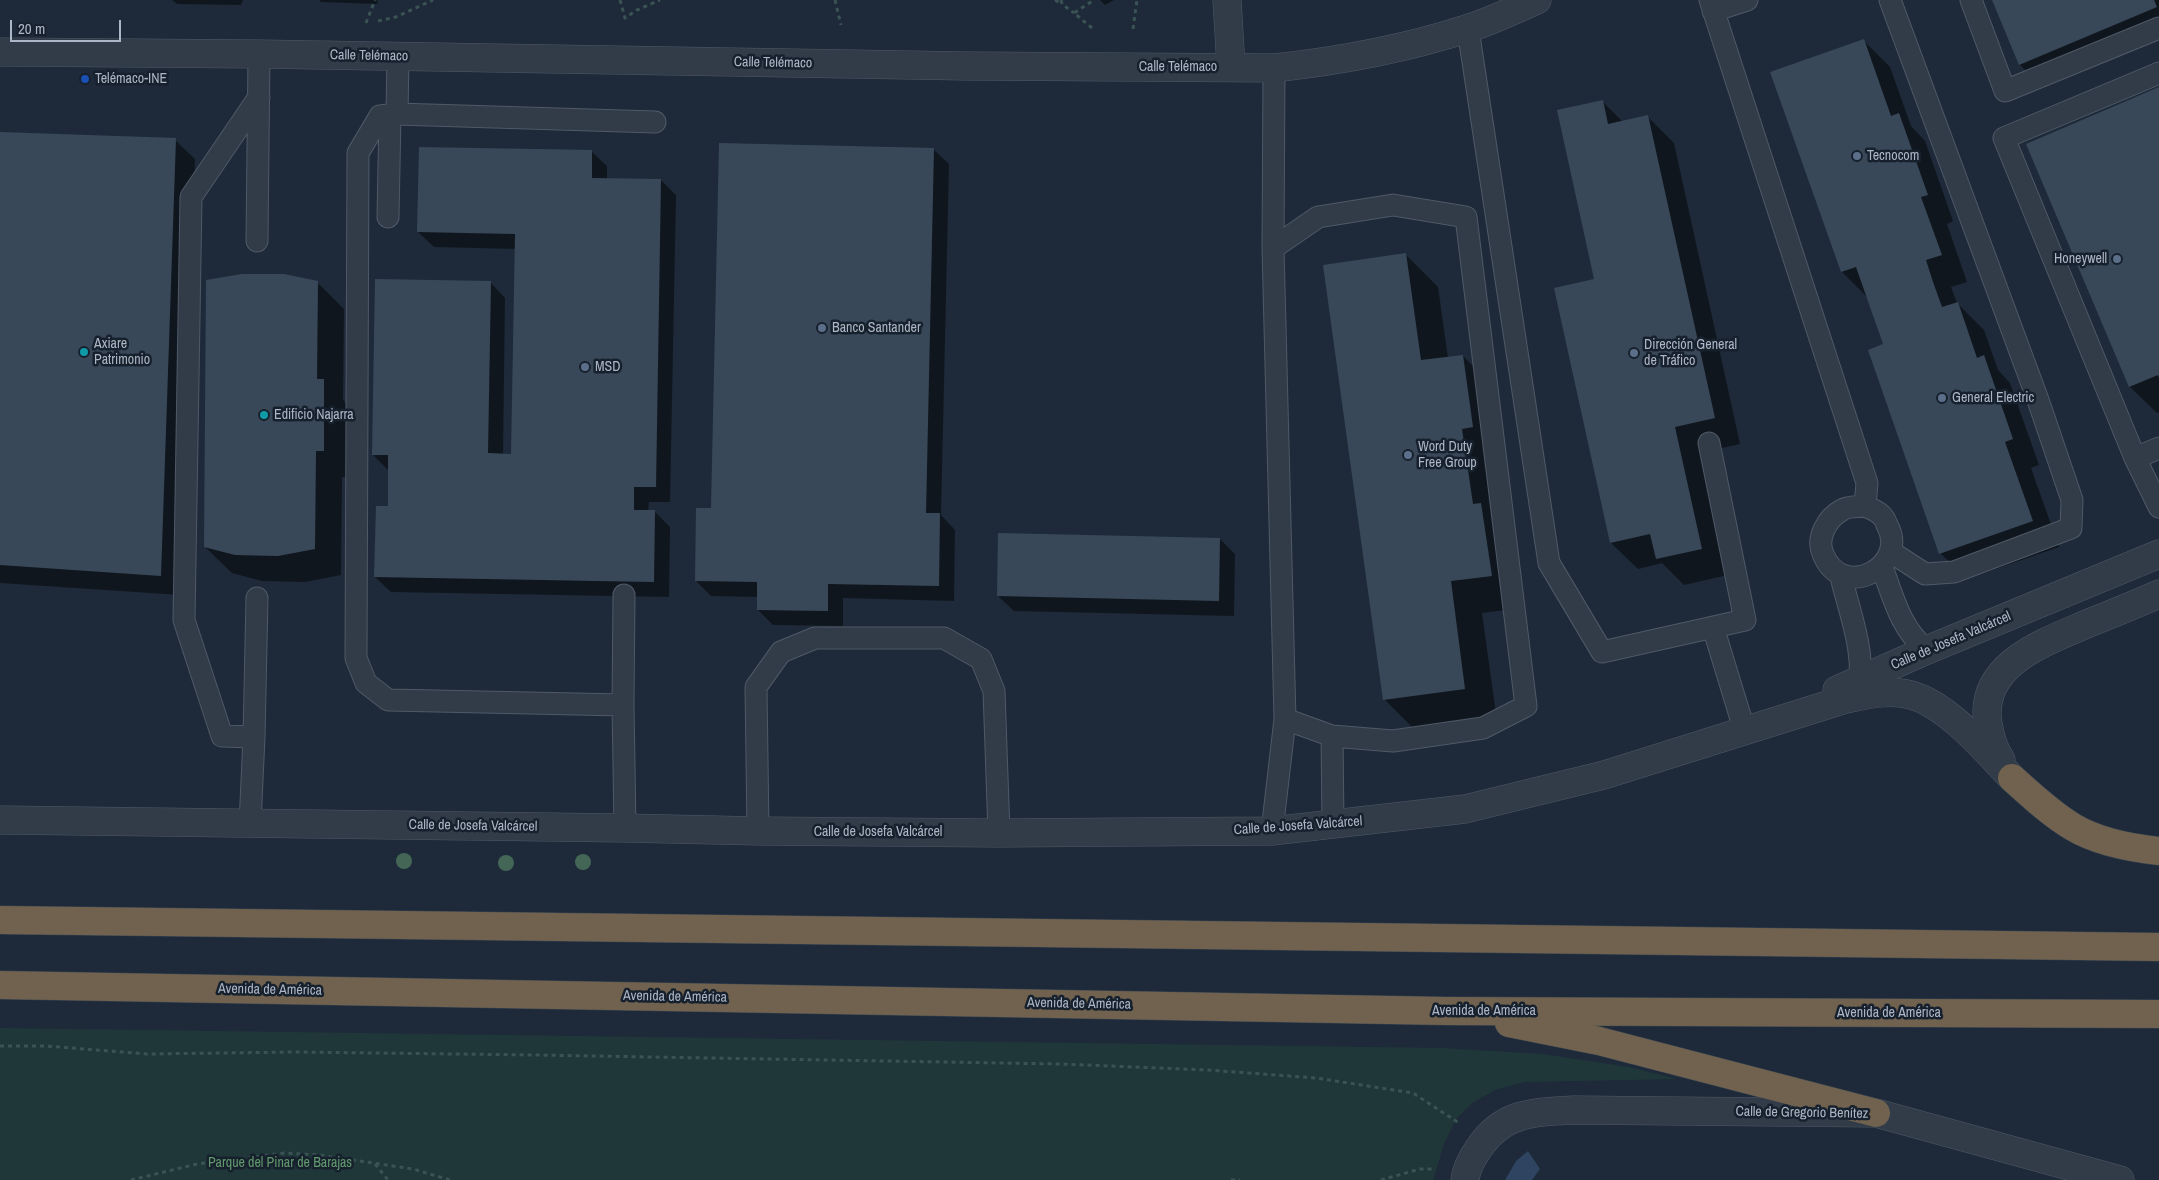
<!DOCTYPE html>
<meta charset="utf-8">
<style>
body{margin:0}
#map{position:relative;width:2159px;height:1180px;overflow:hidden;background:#1e2a39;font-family:"Archivo Narrow",sans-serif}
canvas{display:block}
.scale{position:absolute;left:10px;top:20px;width:111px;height:22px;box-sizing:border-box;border:2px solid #acb6c6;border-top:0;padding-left:6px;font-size:15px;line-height:18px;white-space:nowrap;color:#acb6c6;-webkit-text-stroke:4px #17212d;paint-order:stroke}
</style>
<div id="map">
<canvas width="2159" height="1180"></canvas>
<div class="scale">20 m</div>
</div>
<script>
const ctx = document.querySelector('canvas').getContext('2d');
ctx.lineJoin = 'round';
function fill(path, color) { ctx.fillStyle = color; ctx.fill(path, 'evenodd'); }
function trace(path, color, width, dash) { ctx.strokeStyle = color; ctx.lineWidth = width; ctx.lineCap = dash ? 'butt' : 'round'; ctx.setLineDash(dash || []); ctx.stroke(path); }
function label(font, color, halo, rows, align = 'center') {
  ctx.font = font + ' "Archivo Narrow",sans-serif'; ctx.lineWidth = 5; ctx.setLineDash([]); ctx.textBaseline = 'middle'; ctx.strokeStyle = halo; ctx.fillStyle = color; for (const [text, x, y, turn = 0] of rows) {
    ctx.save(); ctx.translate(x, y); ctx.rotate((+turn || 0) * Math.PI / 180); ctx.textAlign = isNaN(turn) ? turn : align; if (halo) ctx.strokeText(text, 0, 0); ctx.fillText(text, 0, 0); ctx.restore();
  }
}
const green = new Path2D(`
 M0,1028l1442,20 101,6 86,13 48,12 -153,3 -29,8 -23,13 -16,16 -12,25 -11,36h-1433z`);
const water = new Path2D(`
 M1528,1151l12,18 -8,11h-27l11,-19z`);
const shadow = new Path2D(`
 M172,0h71l-2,5 -64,-1z
 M319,0h59l-1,4 -56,-2z
 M1100,0h14l-9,5z
 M1993,0h166v34l-119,50 -20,-19z
 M1863,40l27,27 21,59 14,15 28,80 -6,3 20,58 -16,5 6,16 27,27 14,40 12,13 29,82 -8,3 28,79 -92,32 -27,-26 -55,-208 -17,-47 -26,-26 -70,-200z
 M2159,88v324l-2,1 -27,-26 -102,-243z
 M1602,101l21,21 24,-6 27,27 66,301 -40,9 28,122 -44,10 -22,-22 -24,6 -27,-26 -15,-263z
 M0,134l175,6 20,19 -15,436 -180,-12z
 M933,149l16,15 -8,351 14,15 -1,71 -111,-3v28l-70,-1 -15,-15v-13l-47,-1 -15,-15 16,-71z
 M591,151l16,15v13l54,1 15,15 -6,307h-21l-1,10h7l15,15 -1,70 -278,-5 -16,-15 14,-69 -1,-38 -15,-15 117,-173 15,16 -2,157h9l4,-206 -82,-2 -16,-15z
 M1406,255l32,32 10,71 15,-2 32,32 28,220 -41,5 15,108 -81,10 -32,-32z
 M317,282l27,27 -1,91 7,7 -1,70h-7l-1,98 -36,7 -43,-1 -30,-8 -27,-26z
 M1220,539l15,15 -1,62 -220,-5 -16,-15z`);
const building = new Path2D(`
 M1992,0h162l3,7 -138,58z
 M1864,39l27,77 8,-3 29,82 -7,2 21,58 -16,5 7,22 9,25 16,-5 19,56 7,-3 29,84 -8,3 28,79 -94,33 -71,-204 15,-6 -27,-77 -15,5 -71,-200z
 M2159,87v291l-1,-3 -29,12 -103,-243z
 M1603,100l5,24 40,-9 67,303 -40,9 27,122 -46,10 -6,-25 -40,9 -56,-255 40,-9 -37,-169z
 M0,132l176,6 -15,438 -161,-11z
 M719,143l215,5 -8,365h14l-1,73 -111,-2v27l-71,-1v-28l-62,-1 1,-73h15z
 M419,147l173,3v28l69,1 -5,308h-22v23h21l-1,72 -280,-5 2,-71h12v-51h-16l3,-176 116,2 -3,172 23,1 4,-220 -98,-2z
 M1406,253l15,107 42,-5 10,72 -11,2 11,75 8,-1 11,73 -41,5 14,108 -82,11 -60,-435z
 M242,274h42l34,7 -1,98h7v72h-8l-1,98 -37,7 -43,-1 -31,-8 2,-267z
 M998,533l222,5 -1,63 -222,-5z`);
const path = new Path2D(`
 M620,0l5,18 12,-8 23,-10
 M835,0l6,25
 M1055,0l7,4
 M1061,0l1,4 12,9
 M378,21l18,-4 37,-17
 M366,23l9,-23
 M1092,28l-18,-15 20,-13
 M1133,29l4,-29
 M0,1046h46l101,8 149,-2 238,3 526,9 148,6 108,8 97,15 46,30
 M375,1164l13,16
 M131,1180l66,-16 88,-11 34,2 94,14 37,11
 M1231,1180h9
 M1381,1180l39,-11h14`);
const service = new Path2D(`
 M1710,0l157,483 -2,23
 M1890,0l148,400 34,100 -1,28 -117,44 -29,2 -34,-22
 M1971,0l34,91 154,-63
 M1713,11l34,-11
 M1468,29l81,534 53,89 143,-32 -36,-177
 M398,57l-1,57 -17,2 -22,37 -2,505 10,25 22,17 235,5 2,123
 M2159,73l-155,65 131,320 24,49
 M397,114l258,8
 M388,217l2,-102
 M257,241l2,-187
 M1273,248l45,-31 75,-12 73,12 60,489 -43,22 -90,13 -61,-5 -47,-17 -12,-471 1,-180
 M2135,458l24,-10
 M1865,506c5,2 12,5 16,9 3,2 5,7 6,10 23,40 -44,78 -64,29 -7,-16 4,-36 19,-44 6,-4 16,-3 23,-4z
 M1882,567c11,30 19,63 45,83
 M1841,577c8,33 22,69 19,103
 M1713,627l32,105
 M623,705l1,-110
 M1332,736l1,88
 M254,737l-32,-1 -38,-116 7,-423 68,-100
 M250,824l4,-87 3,-139
 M758,831l-2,-144 25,-35 34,-14h129l37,21 13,32 5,142
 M1272,831l13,-112`);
const minor = new Path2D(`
 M1227,0l4,67
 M1837,690l90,-40 232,-96
 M2001,760c-7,-10 -11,-24 -13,-36 -10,-60 57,-82 101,-101 23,-9 47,-19 70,-29
 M0,820l625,8 133,3 241,2 273,-2 193,-22 139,-34 242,-76c20,-4 44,-10 65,-4 37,10 75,56 101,83
 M1465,1180c1,-11 7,-22 14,-32 24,-36 55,-36 95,-38l302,3 244,67`);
const tertiary = new Path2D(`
 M0,52l259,2 708,12 307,2c65,-7 130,-19 192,-39 24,-7 48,-19 71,-29`);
const motorway = new Path2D(`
 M2012,778c19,17 39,36 61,49 25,15 58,21 86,24
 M0,920l2159,27
 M0,985l1446,26 713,3
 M1509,1023l90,18 277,72`);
const trees = [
 [404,861],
 [583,862],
 [506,863]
];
const markers = [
 [85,79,5,"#1a4fb4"],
 [1857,156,5,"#5c6f8a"],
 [2117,259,5,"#5c6f8a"],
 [822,328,5,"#5c6f8a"],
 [84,352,5,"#0f9aa8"],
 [1634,353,5,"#5c6f8a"],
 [585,367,5,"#5c6f8a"],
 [1942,398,5,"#5c6f8a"],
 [264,415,5,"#0f9aa8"],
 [1408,455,5,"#5c6f8a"]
];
const streetNames = [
 ["Calle Telémaco",369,56,1],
 ["Calle Telémaco",773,63,1],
 ["Calle Telémaco",1178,67],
 ["Calle de Josefa Valcárcel",1951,641,-23],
 ["Calle de Josefa Valcárcel",473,826,1],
 ["Calle de Josefa Valcárcel",1298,826,-4],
 ["Calle de Josefa Valcárcel",878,832],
 ["Avenida de América",270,990,1],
 ["Avenida de América",675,997,1],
 ["Avenida de América",1079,1004,1],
 ["Avenida de América",1484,1011],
 ["Avenida de América",1889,1013],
 ["Calle de Gregorio Benítez",1802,1113,1]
];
const poiNames = [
 ["Telémaco-INE",95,79],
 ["Tecnocom",1867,156],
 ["Honeywell",2107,259,"right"],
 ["Banco Santander",832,328],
 ["Axiare",94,344],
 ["Patrimonio",94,360],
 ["Dirección General",1644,345],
 ["de Tráfico",1644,361],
 ["MSD",595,367],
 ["General Electric",1952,398],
 ["Edificio Najarra",274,415],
 ["Word Duty",1418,447],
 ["Free Group",1418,463]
];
const parkNames = [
 ["Parque del Pinar de Barajas",280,1163]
];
fill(green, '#20373a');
fill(water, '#2e4460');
fill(shadow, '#0007');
fill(building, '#394859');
trace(service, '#4f5967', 23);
trace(minor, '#4f5967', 29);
trace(tertiary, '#4f5967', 29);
trace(motorway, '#3c4653', 29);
trace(path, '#3a5354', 3, [4, 4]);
trace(service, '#323c49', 21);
trace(minor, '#323c49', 28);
trace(tertiary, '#323c49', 28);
trace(motorway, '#70624e', 28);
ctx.fillStyle = '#436656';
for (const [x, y] of trees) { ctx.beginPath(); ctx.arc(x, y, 8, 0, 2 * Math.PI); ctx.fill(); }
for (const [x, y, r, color] of markers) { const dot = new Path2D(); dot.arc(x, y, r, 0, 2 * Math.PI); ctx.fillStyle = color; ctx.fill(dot); trace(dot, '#17212d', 2); }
label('14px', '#acb6c6', '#17212d', streetNames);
label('14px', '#acb6c6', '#17212d', poiNames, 'left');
label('14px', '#61986d', '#17212d', parkNames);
</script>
